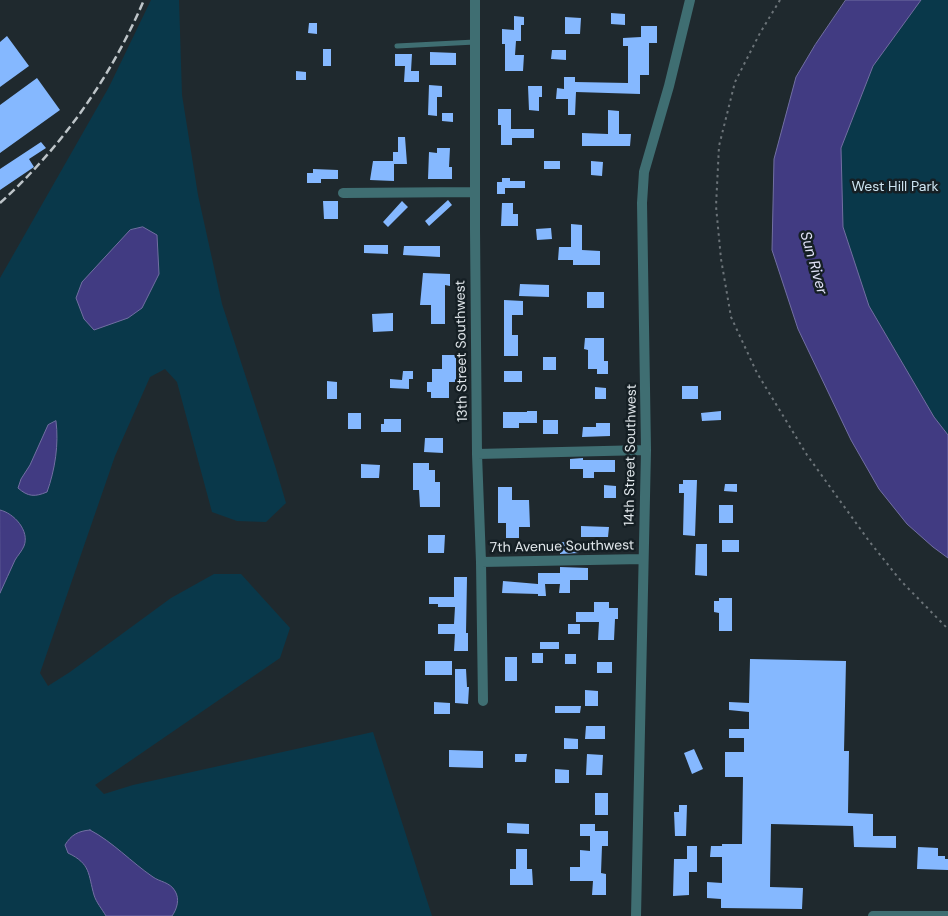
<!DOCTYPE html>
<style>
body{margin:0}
canvas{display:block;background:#1f292e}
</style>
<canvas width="948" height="916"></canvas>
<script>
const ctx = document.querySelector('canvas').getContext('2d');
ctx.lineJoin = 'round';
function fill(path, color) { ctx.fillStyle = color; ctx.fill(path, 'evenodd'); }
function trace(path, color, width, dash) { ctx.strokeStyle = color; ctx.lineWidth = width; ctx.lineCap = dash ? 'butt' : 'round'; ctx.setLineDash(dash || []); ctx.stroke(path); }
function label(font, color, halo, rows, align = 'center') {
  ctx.font = font + ' "DM Sans",sans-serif'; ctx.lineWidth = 5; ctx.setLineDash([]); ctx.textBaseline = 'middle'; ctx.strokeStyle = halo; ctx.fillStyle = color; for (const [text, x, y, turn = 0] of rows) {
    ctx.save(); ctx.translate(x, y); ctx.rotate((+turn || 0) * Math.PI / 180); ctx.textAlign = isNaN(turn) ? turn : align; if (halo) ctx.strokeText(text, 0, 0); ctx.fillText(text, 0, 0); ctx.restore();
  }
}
const green = new Path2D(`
 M151,0h28l3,95 16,100 24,109 54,165 10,34 -20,19 -29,-1 -25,-9 -35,-130 -12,-13 -15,8 -35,79 -75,217 8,13 22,-14 101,-74 43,-24h27l49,54 -10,30 -185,127 9,9 29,-9 240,-53 59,184h-432v-638l109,-191z
 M921,0h27v435l-14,-18 -65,-111 -26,-79 -2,-79 32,-82z`);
const water = new Path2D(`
 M846,0h75l-48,66 -32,82 2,79 26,79 65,111 14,18v123l-15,-11 -26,-23 -28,-35 -28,-49 -53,-111 -26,-79 2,-91 22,-82 19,-32z
 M143,227l14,8 2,39 -17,34 -14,10 -34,12 -10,-11 -8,-21 6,-16 48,-52z
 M56,421c3,23 -1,49 -9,71 -12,5 -19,5 -29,-4l3,-9 9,-14 18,-40z
 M0,510c14,3 30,21 24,36 -2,5 -6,9 -9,14 -5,11 -10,22 -15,33z
 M90,830c23,12 41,32 63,47 7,5 17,5 22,14 5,8 2,18 -3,25h-66c-4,-7 -10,-14 -12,-21 -6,-21 -3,-31 -26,-42l-3,-8c6,-10 13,-14 25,-15z`);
const building = new Path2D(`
 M611,13l14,1v11l-14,-1z
 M514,16l10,1v8h-3v16h-5l-1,14h9l-1,16h-18v-27h-3v-15l12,1z
 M565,17l16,1 -1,16h-15z
 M309,23h8v11l-9,-1z
 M641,26h16v17h-8v32h-9v19l-64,-2 -1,23h-7v-16h-12l1,-11 7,1v-12h11v5l53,1v-37h-5v-8l18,-1z
 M7,36l22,30 -29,21v-45z
 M323,49h8v17h-8z
 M552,50h14v10l-15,-1z
 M430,52l26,1v12h-26z
 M395,54h17l-1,17h8v11h-15l1,-16h-10z
 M296,71l10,1v8h-10z
 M37,78l23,32 -60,43v-48z
 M429,85l13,1v11h-5v19l-9,-1z
 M528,86h14v11h-3v14l-10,-1z
 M498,109h13v20h23v9h-22v7h-11v-20h-3z
 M608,110l11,1v23h12l-1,12h-48v-13l26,1z
 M442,113h11v9l-11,-1z
 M398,137h7l2,27h-13v17l-24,-1 3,-19h20v-9h5z
 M41,142l5,6 -17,11 5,8 -34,23v-21z
 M437,148h13l-1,19h3v12h-24l1,-27 8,1z
 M544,161h16v8h-16z
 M591,161l12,1 -1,14 -11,-1z
 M313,169l25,1v9h-17v4h-14v-10h6z
 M502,178h8v3h15v7h-20v6h-8v-12h5z
 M448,200l4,5 -23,21 -4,-5z
 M323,201h15v18h-14z
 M402,201l6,6 -20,20 -5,-5z
 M502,203h11v11h5v12h-17z
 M571,224l11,1v25l18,1v14h-27v-5h-15l1,-13h12z
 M551,228l1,11 -15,1 -1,-11z
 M364,245h24v9l-24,-1z
 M404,246h36v11l-37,-2z
 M423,273l27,1v12l-5,-1v39h-14v-19h-11z
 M520,284l29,1v12l-30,-1z
 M587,292h17v16h-17z
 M504,300l19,1v14h-11v20h6v21h-14z
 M393,313v18l-20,1 -1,-18z
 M585,338h19v23h4v13h-11v-5h-9v-19l-4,-1z
 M442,355h14v27h-7v16h-18v-6h-4v-10h5v-13h10z
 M543,357h13v13h-13z
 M403,371h10v8h-4v10l-19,-1v-9l12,1z
 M504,371h18v11h-18z
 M327,381l10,1v17h-10z
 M682,386h16v13h-16z
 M595,387l11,1v11h-11z
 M527,411h10v12h-18v5h-16v-16h24z
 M721,411v9l-19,1 -1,-8z
 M348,413h13v16h-13z
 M384,419h17v13h-20v-8h3z
 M543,420h15v14h-15z
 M596,423h14v13l-28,1 1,-10h13z
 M425,438h18v15l-19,-1z
 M583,458v2h32v12h-21v6h-11v-9h-13v-10z
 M413,463h16v7h6v12h5v25h-20l-1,-17h-6z
 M361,464l19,1 -1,13h-18z
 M683,480h14l-2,56 -12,-1 1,-42h-5v-9h4z
 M725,484h12v8l-13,-1z
 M604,485l12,1v12h-12z
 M498,487h14v13h17l1,27h-11v11h-13v-15h-8z
 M719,505h14v18h-14z
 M581,526l28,1 -1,10h-27z
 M428,535h17l-1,18h-16z
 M722,540h17v12h-17z
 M560,542l19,1v10l-19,1z
 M696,544h11v32l-12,-1z
 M560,567l28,1v12h-18v13h-11l1,-9h-15l1,12h-8v-2l-36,-1 1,-12 35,3v-11h22z
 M454,577h13l-1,56h2v18h-14l1,-17h-17v-10h16l1,-17h-17v-3h-9v-7h25z
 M719,598h13v33h-13v-18l-5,-1v-11h5z
 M594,602h15v6h9v11h-3l-1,21h-16l1,-18h-23v-10h18z
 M568,624h12v10h-12z
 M540,642h19v7h-19z
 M532,653h11v10h-11z
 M565,654h11v10h-11z
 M505,657h12v24h-12z
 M750,659l96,2 -2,90h5l-1,62 25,1v22h23v12l-42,-1 -1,-21 -82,-2 -1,63 33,1 -1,21 -81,-1v-9l-14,-1v-16l15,1v-26h-12l1,-11h11v-2h20l1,-67h-18v-25h19v-14h-15v-9h20v-17l-20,-2v-8l20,1z
 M425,661h27v14h-27z
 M597,662h15v11h-15z
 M455,669h11l1,18h2l-1,17 -13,-1z
 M585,690l13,1v15h-13z
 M434,702l16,1v11h-16z
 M555,706h26l-1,7h-25z
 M586,726h19v13h-20z
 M564,738l14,1v10h-14z
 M694,749l9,20 -11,5 -8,-21z
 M449,750l34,1v17l-34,-1z
 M515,754h12l-1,8h-11z
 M587,754l16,1 -1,20h-16z
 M555,769l14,1v13h-14z
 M595,793h13v22h-13z
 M679,805h8l-1,31h-11l-1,-24h5z
 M507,823l22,1v10l-22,-1z
 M580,824h15v7h13v15h-6l-1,27 5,1v21h-14l1,-14h-23v-14h10v-17l10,1v-15h-10z
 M687,846h10v26h-8v23l-16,1 1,-37h13z
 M918,847l20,1v8h7v3h3v11l-31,-1z
 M516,849h11v20h5l1,16h-23v-16h6z`);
const path = new Path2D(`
 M780,0l-20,33 -25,49 -16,64 -3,60 5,53 10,58 26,56 50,82 62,86 32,40 47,48`);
const lane = new Path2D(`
 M397,46l78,-4`);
const street = new Path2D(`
 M475,0v230l2,224 4,108 2,139
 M343,193l132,-1
 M477,454l169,-4
 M481,562l162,-3
 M636,916l10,-466 -4,-247 2,-31 25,-86 21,-86
 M873,916h75`);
const rail = new Path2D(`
 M0,203c62,-56 111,-126 144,-203`);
const parkNames = [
 ["West Hill Park",895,187]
];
const streetNames = [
 ["13th Street Southwest",462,351,-91],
 ["14th Street Southwest",631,455,-89],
 ["7th Avenue Southwest",562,547,-1]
];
const waterNames = [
 ["Sun River",813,263,74]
];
fill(green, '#09384a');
fill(water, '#413b82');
trace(water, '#716fa2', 1);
fill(building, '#85b8ff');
trace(path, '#6c7479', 2, [2.5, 4]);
trace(lane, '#3f6e72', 5);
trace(street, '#3f6e72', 10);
trace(rail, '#bdc4c8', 2.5, [8, 4]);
label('14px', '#cde4f0', '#151f24', parkNames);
label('14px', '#e1e7eb', '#151f24', streetNames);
label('italic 15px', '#e1e2f7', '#151f24', waterNames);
</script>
